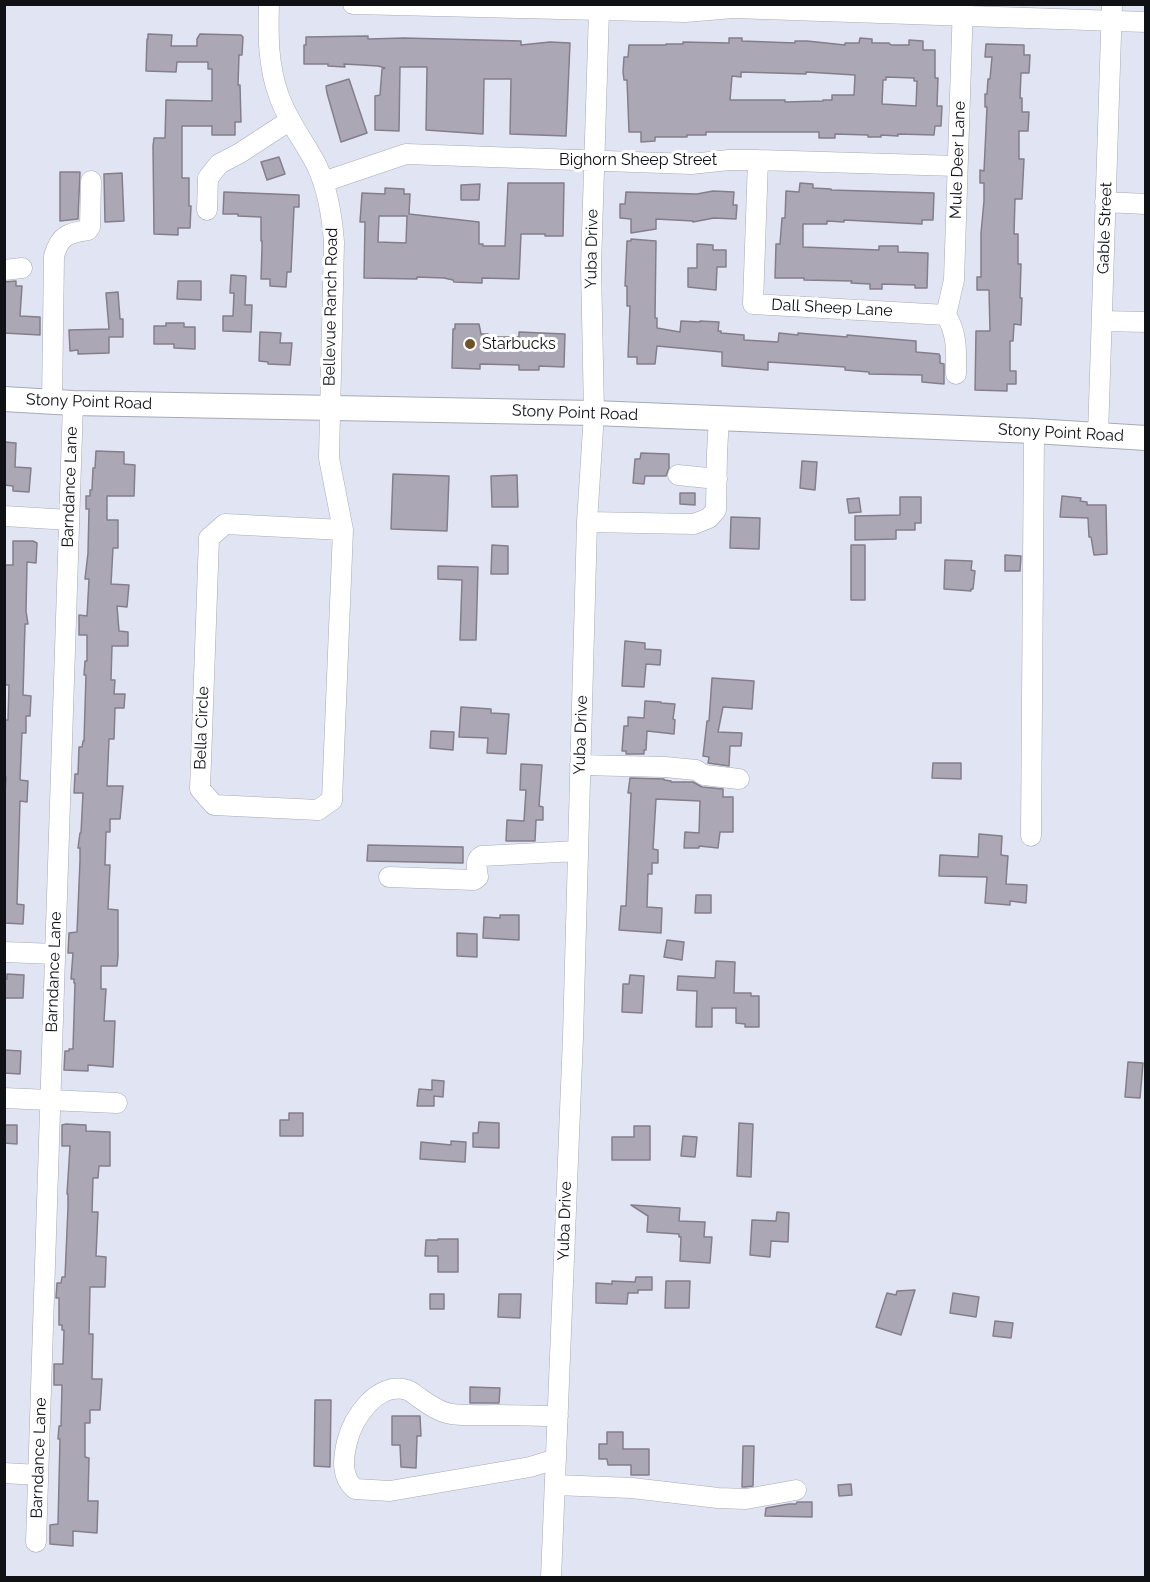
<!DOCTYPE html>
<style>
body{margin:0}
#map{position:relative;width:1150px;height:1582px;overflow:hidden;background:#e1e5f3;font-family:Raleway,sans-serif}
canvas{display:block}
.frame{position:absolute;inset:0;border:6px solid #0f1115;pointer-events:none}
</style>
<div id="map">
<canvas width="1150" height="1582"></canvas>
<div class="frame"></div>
</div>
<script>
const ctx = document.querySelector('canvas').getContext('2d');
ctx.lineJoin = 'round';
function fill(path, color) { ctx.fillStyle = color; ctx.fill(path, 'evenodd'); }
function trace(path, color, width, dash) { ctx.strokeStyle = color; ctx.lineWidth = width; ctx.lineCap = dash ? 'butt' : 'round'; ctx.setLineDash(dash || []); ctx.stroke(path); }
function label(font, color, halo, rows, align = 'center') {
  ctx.font = font + ' Raleway,sans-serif'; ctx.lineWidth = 6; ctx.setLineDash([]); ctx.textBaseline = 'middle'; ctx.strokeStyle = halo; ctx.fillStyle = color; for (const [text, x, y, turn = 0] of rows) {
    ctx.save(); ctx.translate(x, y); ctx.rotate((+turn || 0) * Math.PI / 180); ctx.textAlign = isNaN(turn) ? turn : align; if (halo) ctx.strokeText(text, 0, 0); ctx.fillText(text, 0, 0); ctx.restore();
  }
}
const building = new Path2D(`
 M148,34l24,1 -1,11h26v-7l3,-5 41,1 2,2 -1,18h-3l-1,30h2l1,37h-6v13h-23v-9h-30v52h7v28h2l-1,22h-12v7l-24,-1 -1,-88 1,-8h11l1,-38 46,1v-32h-4v-7h-31l-1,10 -30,-1 1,-32h1z
 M368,36v3l36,-1 117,3v4l29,-3 20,1 -4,93 -56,-2 1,-55h-27l-1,55 -57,-4 1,-63h-27l-1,64 -24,-1v-34l5,-1 2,-26 3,-1 -7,-2 -34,-2 1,3 -17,-1v-2h-24v-19h2v-8z
 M729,38h13v3l53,2v-2h12l38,4v-2h14l1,-5 12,1v4h17l2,2h18v-5l14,1v9h12v28h3l-1,28h5l-1,20h-6l-1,9 -36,-1v2l-17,-1v2h-13v-2l-33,-1v4h-16v-6h-113v3h-19v2h-32v4l-14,1v-10h-12l-2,-52h-3l-1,-8 1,-15h4l1,-12h37v-1h17v-2l46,1zM741,72l65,2v-2l49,3 -1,20h-22v5h-9v1l-38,1v-2h-55l2,-24 9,1zM886,77l28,1v3h3l-1,25 -34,-2 1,-24h3z
 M986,44l38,1v10h6l-1,18h-8l-1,25h2v14h7l-1,19h-9v28h5l-2,40h-7l-1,35h4v30h3l-1,34h2l-1,27 -7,-1 -1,17h-3v30h6v13h-9v7l-32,-1 1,-59h14l-1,-41h-12v-13h4v-44l3,-32v-18h-4v-13l4,1 3,-64h-2v-13h2l1,-15h2l2,-22h-7z
 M349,79l18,54 -26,9 -14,-49 -1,-7z
 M279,157l6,17 -18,6 -6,-18z
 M60,172h20l-2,47 -18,2z
 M122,173l2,48 -19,1 -1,-48z
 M508,183h56l-1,53h-18v-2h-24l-2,45 -37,-1v5l-28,-1 -1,-2 -9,-2 -27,-1v2l-53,-1 1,-56h-5l2,-29 23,1v-6l19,1v5h6l-1,20 70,8v22h4v2h22zM379,216h28l-1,27 -28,-1z
 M800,183l13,1v4l18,1v1l103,3 -1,27h-11v4l-78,-4v2l-17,-1v3h-24v23l76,3v-4h19v6l30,1 -1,35h-12v-3l-33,-1v5h-12v-5l-19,-1 1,-2 -48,-1v-2h-29l1,-34h4l2,-26h3l1,-27 13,1z
 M480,184l-1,16h-18v-15z
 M713,191l21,1 -1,13h4l-1,14 -22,-1 -21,4v-1l-37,-2v10l-25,4v-14l-11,-1v-14h5l1,-12 71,2z
 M224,192l75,3v12h-5l-3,65h-4l-1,15 -16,-1v-7h-9l1,-31v-7h-1v-24l-23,-1v-2h-15z
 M631,239l25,2 -1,77h2v10l23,4 1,-11 19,1v-1l19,1 -1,9h3v2l23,2v5l34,2 1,-9 19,2v-2l49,4v-2l69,6v11l23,2 1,2v7l4,1v20l-22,-2v-7l-53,-1v-2l-24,-2v-3l-77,-5v8l-46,-4v-14l-65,-6 -2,18h-18v-7h-9l2,-51h-3v-20h-2l2,-45h4z
 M697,244l16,1v5h13v17h-9l-1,23 -28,-3v-19h9z
 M231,275l15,1 -1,29h7l-1,27 -28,-1v-15h10l1,-23h-4z
 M16,281v5h6l-2,30 20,1v18l-36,-2v-51z
 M178,281h23v19l-24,-1z
 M118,292l2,27h3v18h-14v16l-31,1v-4l-8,1 -1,-21 40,-1 -3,-36z
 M166,323h18v4h11v22l-21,-1v-4h-20v-18h12z
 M455,324h24l2,10h7v3h31v-5l46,2 -1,33 -25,-1v4h-20v-5l-39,-1v5l-28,-1 1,-39h2z
 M260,332l21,1 -1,10h12l-2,22 -22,-1v-2l-9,-1z
 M4,442l12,1 -1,24 16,1 -2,24 -16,-1v-5l-9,-1z
 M96,451l28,1v12l11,1 -1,31h-27v24h11v28h-5l-2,36 18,1 -2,22 -10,-1 2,25 9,1v14h-16l-1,34h4l-1,14h11l-1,14h-9l-1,31h-5l-2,47h16l-3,33h-10v13h-4l-1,33h5l-2,44 10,1v47l-1,9h-16v23h5l-2,32h11l-2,46 -25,-2v6l-24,-1 1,-19h4v-2h4l2,-66h-1v-4h-3l2,-26h-5l1,-20 8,-1 3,-71v-13h-2l2,-15h1l2,-40h-9l1,-19h3l1,-27h3l1,-6h1l2,-66h-2l1,-14h2v-26h-8v-20l8,1 2,-37h-4l3,-26 1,-44h-3v-13h4v-6h2l1,-22h2z
 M641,453l28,1v14l-3,8h-21l-1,8 -11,-1 2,-24h5z
 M802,461l15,1 -2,28 -15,-2z
 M393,474l56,2 -2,55 -56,-2z
 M517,475l1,32h-26l-1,-31z
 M680,493h15v12l-15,-1z
 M1062,496l19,2 -1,3 7,1v3h19l1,49 -13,1 -3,-18h-2l-1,-19 -28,-1z
 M900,497h21v26h-6v7h-19v9l-41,1v-24l45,-1z
 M859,498l2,14 -12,1 -2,-14z
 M731,517l29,1 -1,31 -29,-1z
 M13,541h20l4,2 -1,20 -9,-1 -1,49 2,13h-3l-2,71 8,1 -1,20h-4v17h-4l-2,47 8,1 -1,21 -7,-1 -3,103 7,1 -1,19 -19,-1v-112l2,-34h-2v-57h4l1,-35h-5v-120h9z
 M492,545l16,1v28h-17z
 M851,545h14v55h-14z
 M1005,555l16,1 -1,15h-15z
 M945,560l27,1 -1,9 4,1 -2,18h-2v2l-27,-2z
 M438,566l40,1 -2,73h-16l2,-60 -24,-1z
 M625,641l20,2v6l16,1 -1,15 -14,-1 -2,23 -22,-1z
 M712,678l42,3 -2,28 -29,-2 -5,25 24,1 -1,13h-11l-1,20 -21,-3 1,-6 -6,-1 4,-35h2z
 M645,701l16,1v1l14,1 -2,15 2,1 -1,14 -27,-3 -1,19h-2v4h-18v-3h-4l2,-25h4v-9l16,1z
 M461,707l30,2v4l18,1 -3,40 -19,-1 1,-15 -29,-1z
 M431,731l23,1 -1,18 -23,-2z
 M933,763h28v16l-29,-1z
 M521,764l21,1 -3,41 4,1v13h-7l-1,21h-29l1,-21 17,1 2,-31h-6z
 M630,778l34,1v1l7,1v1h22l9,5 21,2v8h10v35h-13l-2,16 -19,-2v2h-15l1,-16 14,1 1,-32 -44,-2 -3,50 5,1v13h-6v11h-4l-1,33 15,1 -1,25 -42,-3 2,-24h5l5,-113h-3z
 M979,834l23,2 -1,19 7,1 -2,28 21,1 -1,18 -16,-2v4l-25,-2 2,-26 -48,-1 1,-21 38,2z
 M368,845l95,2v16l-96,-2z
 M696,895h15v18h-16z
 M500,915h19v25l-36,-2 1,-21 16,1z
 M457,933l20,1v23l-20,-1z
 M667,940l17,2 -2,18 -18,-3z
 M716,961l19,1 -1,31h17v3h8v31h-14v-3l-9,-1v-15h-24v19h-16l1,-36 -20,-1 1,-14 37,2z
 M7,974l17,1 -1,23h-19v-19h3z
 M630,975l14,1 -2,37 -20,-1 1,-28h6z
 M4,1050l17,1 -1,23 -16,-1z
 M1128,1062l15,1 -3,35 -15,-1z
 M432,1080l12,1 -1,16 -9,-1v10h-17l2,-17 13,1z
 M289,1113h14v23h-23v-16h9z
 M479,1122l20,1v25l-26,-1v-14h5z
 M739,1123l14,1 -2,53 -14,-1z
 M66,1124l20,1v6l24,1v34h-11l-1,12h-5l-1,34h6l-2,44 10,1 -1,30h-15l-1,47h4l-1,45h10l-2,31h-10v13h-5v34l4,1 -1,43h10l-1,32 -24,-2v15l-23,-2v-19l8,-1 2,-85h-2l1,-13h2l1,-41h-8v-21h9l1,-34h-2v-5h-3v-27h-3l1,-15h4l1,-6h3l3,-70v-13h-1l3,-48h-8v-21z
 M4,1125h13v19l-13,-1z
 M634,1126h16v34h-38v-23h22z
 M683,1136l14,1 -2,20 -14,-1z
 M451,1141l15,1 -1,20 -45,-3 1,-17 30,3z
 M631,1205l49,3 -1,13 26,1 -1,15h8l-2,26 -30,-2 1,-24h-2v-3l-32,-2 1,-16z
 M777,1212l12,1 -1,29 -17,-1 -1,16 -20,-2 2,-35 24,1z
 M438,1239h20v33h-20v-16h-13l1,-16h12z
 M636,1277h16v13h-14v3h-10l-1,11 -31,-1v-20l16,1v-3l23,1z
 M666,1281h24l-1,27h-24z
 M915,1290l-14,45 -25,-8 11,-34 9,2 1,-4z
 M953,1293l26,4 -3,20 -26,-4z
 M430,1294h14v15h-14z
 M499,1294h22l-1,24 -22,-1z
 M995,1321l18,2 -2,15 -18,-2z
 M470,1387l30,1 -1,15h-29z
 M315,1400h16l-1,67 -16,-1z
 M392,1416h28l1,20h-4l-1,32 -15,-1 -1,-22h-8z
 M607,1432h16v17h26v26h-18v-10h-23l-1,-6h-8v-15h8z
 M743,1446h11l-1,40 -8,1h-3z
 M851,1484l1,11 -13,1 -1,-11z
 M797,1502h15v15l-47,-1 1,-8 23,-4h7z`);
const minor = new Path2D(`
 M269,4c-1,32 -1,62 10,92 9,26 26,46 38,70 11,24 15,50 17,76l-5,216 14,72 -11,270 -14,10 -104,-5 -14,-16 9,-251 16,-14 118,6
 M353,4l332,8 48,-4 413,14
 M758,160l-5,144 193,11
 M323,182l83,-28 285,10 38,-4h29l199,6
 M1105,202l41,2
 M207,210l1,-32 11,-14 21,-11 49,-32
 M4,270l18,-2
 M946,315l8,-35 9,-276
 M946,315c12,20 10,37 10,59
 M1102,321l44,1
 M52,402l2,-146c6,-21 14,-23 34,-26l2,-3 1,-46
 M1098,435l14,-431
 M678,475l39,4
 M4,516l65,4
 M587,522l107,2 15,-6 7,-8 1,-57 2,-35
 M580,765l85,2 31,3 8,5 35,4
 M1031,836l3,-405
 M389,877l85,3 4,-3c-1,-7 -4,-17 4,-21l96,-5
 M4,952l51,2
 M4,1098l113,5
 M556,1459l-26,8 -140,24 -35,-2c-14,-12 -12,-30 -8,-47 6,-24 30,-61 60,-52 4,1 8,5 11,7 10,7 21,15 33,17 16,2 31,1 46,1 20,0 41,1 61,1
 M4,1473l34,2
 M555,1485l77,3 86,10 28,1 50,-9
 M36,1542l37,-1139
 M551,1578l22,-541 14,-515 7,-109 -3,-147 8,-255`);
const major = new Path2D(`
 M4,399l69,4 521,10 440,18 112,7`);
const markers = [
 [470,344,6,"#715227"]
];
const streetNames = [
 ["Bighorn Sheep Street",638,160],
 ["Mule Deer Lane",958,160,-88],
 ["Gable Street",1105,228,-88],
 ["Yuba Drive",592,249,-89],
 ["Bellevue Ranch Road",331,307,-89],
 ["Dall Sheep Lane",832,308,3],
 ["Stony Point Road",89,402,2],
 ["Stony Point Road",575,413,2],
 ["Stony Point Road",1061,433,3],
 ["Barndance Lane",70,487,-88],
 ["Bella Circle",202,728,-88],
 ["Yuba Drive",581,735,-88],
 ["Barndance Lane",54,972,-88],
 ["Yuba Drive",565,1221,-88],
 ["Barndance Lane",39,1458,-88]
];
const poiNames = [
 ["Starbucks",482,344]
];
fill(building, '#aca7b4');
trace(building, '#847e8b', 1.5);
trace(minor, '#a6aab6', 21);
trace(major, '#a6aab6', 26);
trace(minor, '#fff', 20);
trace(major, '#fff', 24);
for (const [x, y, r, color] of markers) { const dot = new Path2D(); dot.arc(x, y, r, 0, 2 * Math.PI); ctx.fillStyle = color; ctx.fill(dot); trace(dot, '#fff', 2); }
label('16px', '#0f1115', '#fff', streetNames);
label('16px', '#0f1115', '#fff', poiNames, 'left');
</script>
